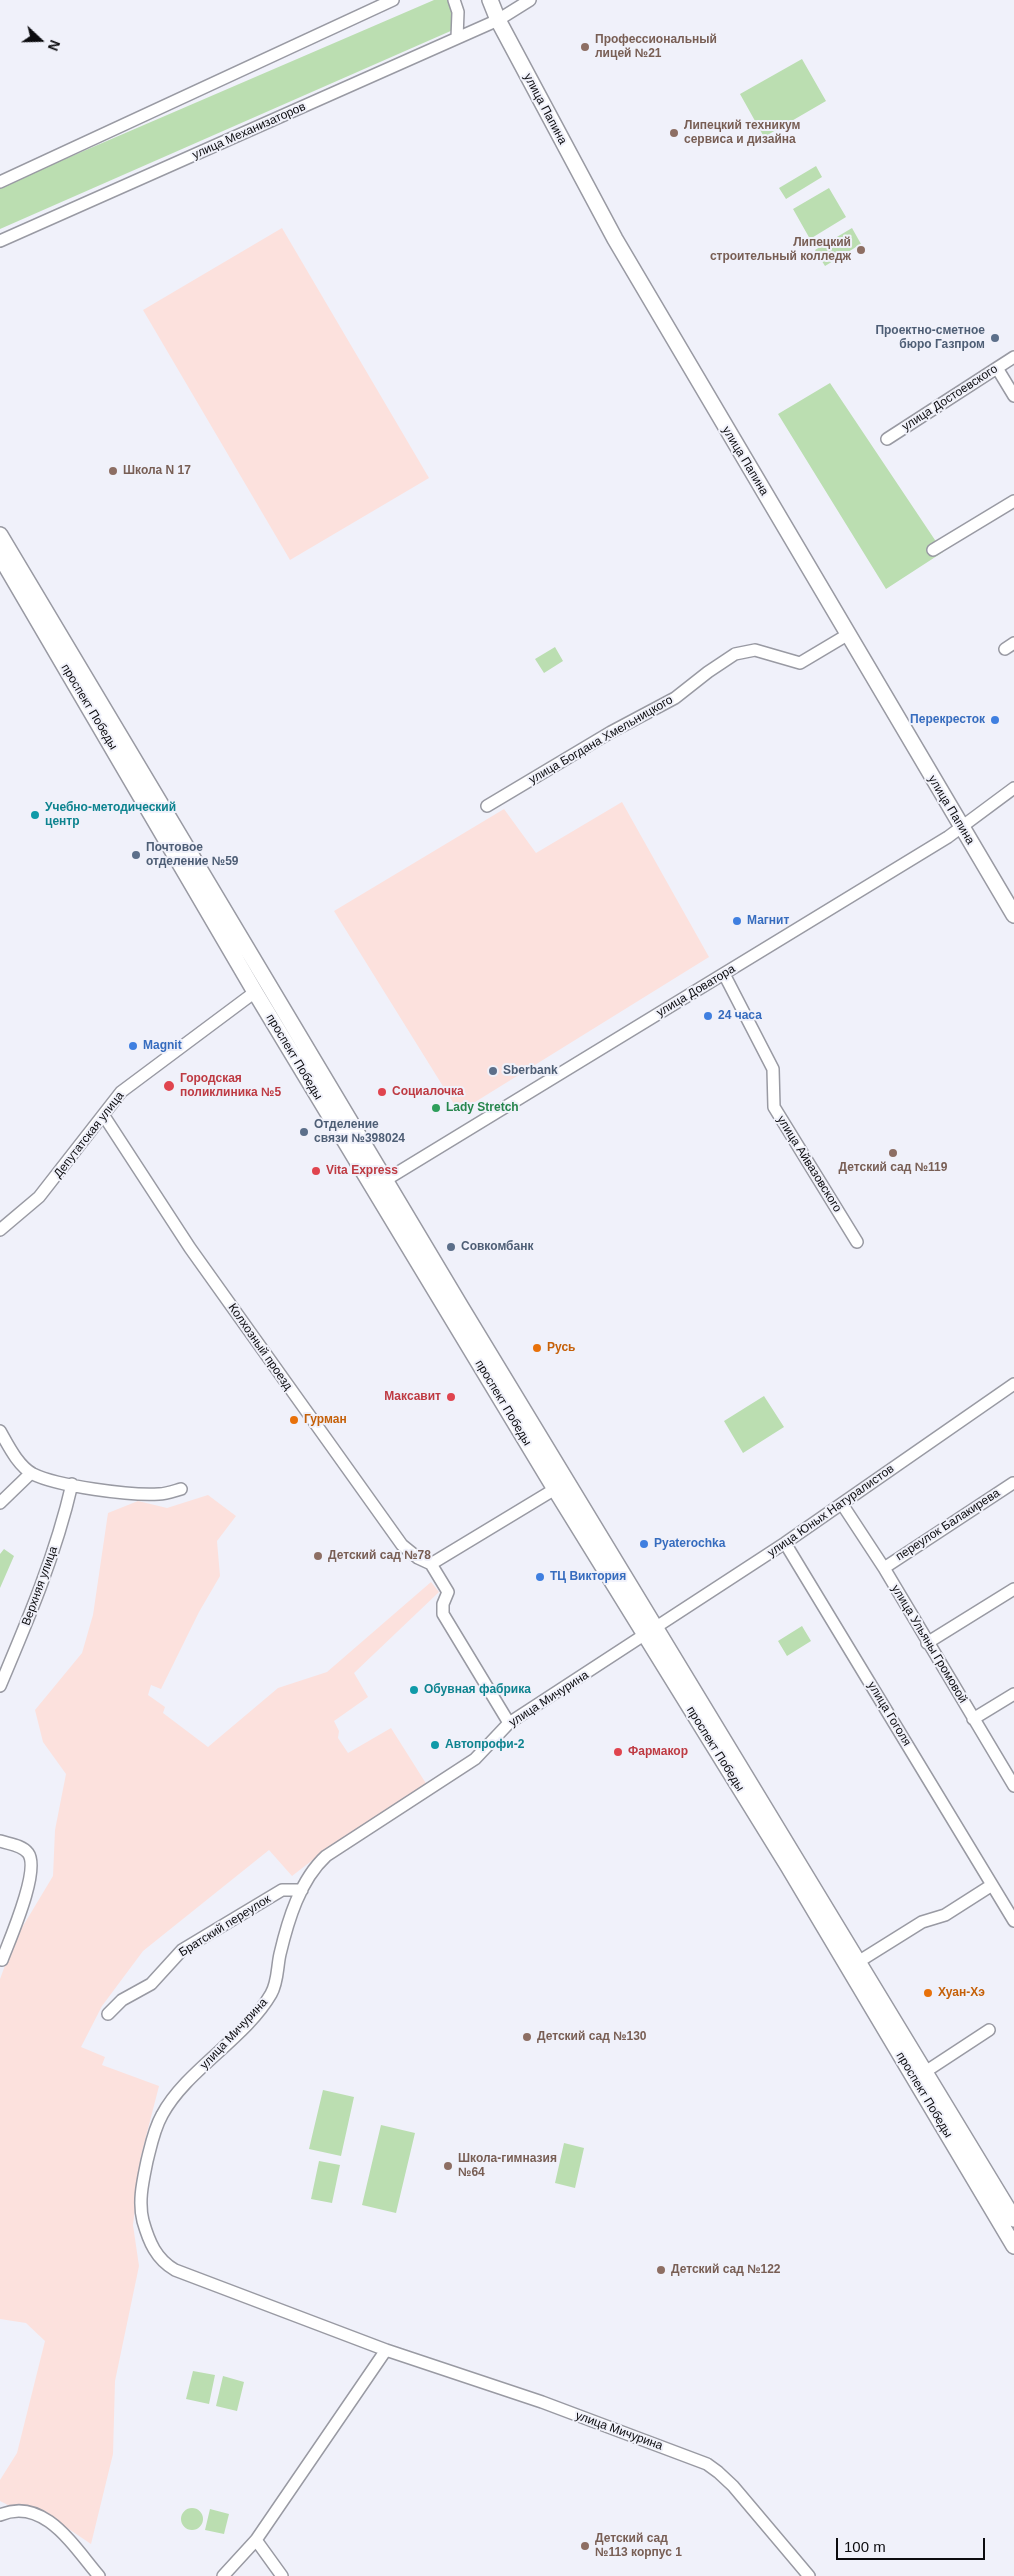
<!DOCTYPE html>
<meta charset="utf-8">
<style>
body{margin:0}
#map{position:relative;width:1014px;height:2576px;overflow:hidden;background:#f0f1fa;font-family:Arial,sans-serif}
canvas{display:block}
.north{position:absolute;left:15px;top:15px;width:50px;height:50px;-webkit-text-stroke:4px #f0f1fa;paint-order:stroke;rotate:111deg;font-size:14px;font-weight:700;line-height:20px;text-align:center;color:#0c0c0f}
.north::after{content:'';display:block;margin:auto;width:18px;height:22px;background:#0c0c0f;clip-path:polygon(50% 0,100% 100%,50% 72%,0 100%)}
.scale{position:absolute;left:836px;top:2538px;width:149px;height:22px;box-sizing:border-box;border:2px solid #0c0c0f;border-top:0;padding-left:6px;font-size:15px;line-height:18px;white-space:nowrap;color:#0c0c0f;-webkit-text-stroke:4px #f0f1fa;paint-order:stroke}
</style>
<div id="map">
<canvas width="1014" height="2576"></canvas>
<div class="north">N</div>
<div class="scale">100 m</div>
</div>
<script>
const ctx = document.querySelector('canvas').getContext('2d');
ctx.lineJoin = 'round';
function fill(path, color) { ctx.fillStyle = color; ctx.fill(path, 'evenodd'); }
function trace(path, color, width, dash) { ctx.strokeStyle = color; ctx.lineWidth = width; ctx.lineCap = dash ? 'butt' : 'round'; ctx.setLineDash(dash || []); ctx.stroke(path); }
function label(font, color, halo, rows, align = 'center') {
  ctx.font = font + ' Arial,sans-serif'; ctx.lineWidth = 4; ctx.setLineDash([]); ctx.textBaseline = 'middle'; ctx.strokeStyle = halo; ctx.fillStyle = color; for (const [text, x, y, turn = 0] of rows) {
    ctx.save(); ctx.translate(x, y); ctx.rotate((+turn || 0) * Math.PI / 180); ctx.textAlign = isNaN(turn) ? turn : align; if (halo) ctx.strokeText(text, 0, 0); ctx.fillText(text, 0, 0); ctx.restore();
  }
}
const industrial = new Path2D(`
 M282,228l147,250 -139,82 -147,-250z
 M622,802l87,155 -250,155 -125,-201 170,-102 32,44z
 M208,1495l28,21 -19,25 3,35 -21,36 -38,77 -10,-4 -3,10 17,12 -2,6 45,34 70,-59 49,-16 104,-90 8,10 -85,81 14,24 -34,24 5,10 -1,7 10,15 43,-25 36,57 -104,67 -31,24 -23,-26 -126,101 -41,55 -21,41 24,10 -3,8 57,21 -18,70 -8,69 6,41 -24,115 -2,73 -22,90 -52,-35 -29,-3 -10,-5v-21l17,-27 28,-112 -19,-18 -26,-4v-340l14,-38 39,-65 2,-46 11,-56 -23,-32 -8,-32 47,-57 11,-38 15,-102 30,-12 29,7z`);
const green = new Path2D(`
 M434,0h17l11,26 -462,203v-42z
 M802,59l24,42 -62,36 -24,-43z
 M816,166l6,11 -36,22 -7,-11z
 M829,188l17,29 -36,22 -17,-30z
 M852,228l9,16 -36,22 -10,-16z
 M830,383l113,169 -57,37 -108,-175z
 M555,647l8,14 -19,12 -9,-14z
 M764,1396l20,31 -41,26 -19,-32z
 M4,1549l10,7 -14,32v-34z
 M802,1626l9,15 -24,15 -9,-15z
 M323,2090l31,7 -13,59 -32,-7z
 M381,2125l34,8 -19,80 -34,-8z
 M564,2143l20,5 -9,40 -20,-5z
 M319,2161l21,4 -8,38 -21,-4z
 M193,2371l22,4 -6,29 -23,-5z
 M223,2376l21,6 -7,29 -21,-5z
 M181 2519a11 11 0 1 1 22 0a11 11 0 1 1-22 0Z
 M210,2509l19,5 -5,20 -19,-4z`);
const street = new Path2D(`
 M454,0l4,12 -1,26
 M0,182l393,-182
 M0,241l498,-221 32,-20
 M997,368l17,28
 M887,439l127,-82
 M933,550l81,-49
 M1005,649l9,-6
 M487,806l124,-74 64,-34 33,-26 27,-18 20,-4 45,13 47,-28
 M724,974l49,95 1,38 83,135
 M104,1116l86,132 212,297 16,13 13,6 17,28 -5,12v10l66,109
 M379,1184l569,-347 66,-49
 M0,1230l39,-33 82,-105 134,-100
 M0,1431c8,14 18,35 33,43 24,12 98,22 126,20 7,0 15,-3 22,-5
 M0,1503l31,-30
 M842,1504l42,64 130,218
 M785,1543l229,378
 M431,1564l124,-75
 M884,1568l129,-85
 M927,1643l87,-54
 M0,1686c28,-66 56,-132 72,-202
 M973,1719l41,-25
 M0,1841c9,3 22,4 28,12 13,17 -19,88 -26,107
 M858,1962l64,-40 23,-7 47,-30
 M108,2014l14,-14 29,-16 31,-34 100,-60h20
 M925,2072l64,-42
 M386,2350l156,52 165,62 11,8 15,14 76,90
 M0,2515c44,-19 74,32 99,61
 M256,2540l26,36
 M223,2576l33,-36 130,-190 -211,-80c-19,-11 -26,-28 -32,-49 -5,-20 0,-40 4,-60 4,-16 7,-32 15,-46 24,-45 83,-76 109,-121 7,-12 6,-27 9,-40 8,-34 20,-74 46,-98l149,-97 34,-36 276,-180 229,-159`);
const secondary = new Path2D(`
 M490,0l8,20 117,219 399,676
 M0,535l461,772 553,912
 M0,556l255,436 300,497 233,377 226,380`);
const markers = [
 [585,47,5,"#8d6e63"],
 [674,133,5,"#8d6e63"],
 [861,250,5,"#8d6e63"],
 [995,338,5,"#5c6f8a"],
 [113,471,5,"#8d6e63"],
 [995,720,5,"#3f7fe0"],
 [35,815,5,"#0f9aa8"],
 [136,855,5,"#5c6f8a"],
 [737,921,5,"#3f7fe0"],
 [708,1016,5,"#3f7fe0"],
 [133,1046,5,"#3f7fe0"],
 [493,1071,5,"#5c6f8a"],
 [169,1086,6,"#e0444e"],
 [382,1092,5,"#e0444e"],
 [436,1108,5,"#2e9e5b"],
 [304,1132,5,"#5c6f8a"],
 [893,1153,5,"#8d6e63"],
 [316,1171,5,"#e0444e"],
 [451,1247,5,"#5c6f8a"],
 [537,1348,5,"#e8710a"],
 [451,1397,5,"#e0444e"],
 [294,1420,5,"#e8710a"],
 [644,1544,5,"#3f7fe0"],
 [318,1556,5,"#8d6e63"],
 [540,1577,5,"#3f7fe0"],
 [414,1690,5,"#0f9aa8"],
 [435,1745,5,"#0f9aa8"],
 [618,1752,5,"#e0444e"],
 [928,1993,5,"#e8710a"],
 [527,2037,5,"#8d6e63"],
 [448,2166,5,"#8d6e63"],
 [661,2270,5,"#8d6e63"],
 [585,2546,5,"#8d6e63"]
];
const educationNames = [
 ["Профессиональный",595,40],
 ["лицей №21",595,54],
 ["Липецкий техникум",684,126],
 ["сервиса и дизайна",684,140],
 ["Липецкий",851,243,"right"],
 ["строительный колледж",851,257,"right"],
 ["Школа N 17",123,471],
 ["Детский сад №119",893,1168,"center"],
 ["Детский сад №78",328,1556],
 ["Детский сад №130",537,2037],
 ["Школа-гимназия",458,2159],
 ["№64",458,2173],
 ["Детский сад №122",671,2270],
 ["Детский сад",595,2539],
 ["№113 корпус 1",595,2553]
];
const streetNames = [
 ["улица Папина",545,109,62],
 ["улица Механизаторов",249,131,-24],
 ["улица Достоевского",950,398,-33],
 ["улица Папина",745,461,59],
 ["проспект Победы",89,707,59],
 ["улица Богдана Хмельницкого",601,740,-30],
 ["улица Папина",951,810,59],
 ["улица Доватора",696,991,-31],
 ["проспект Победы",294,1057,59],
 ["Депутатская улица",89,1135,-52],
 ["улица Айвазовского",809,1164,58],
 ["Колхозный проезд",260,1347,55],
 ["проспект Победы",503,1403,59],
 ["улица Юных Натуралистов",831,1511,-35],
 ["переулок Балакирева",948,1525,-33],
 ["Верхняя улица",40,1586,-70],
 ["улица Ульяны Громовой",929,1644,59],
 ["улица Мичурина",549,1699,-33],
 ["улица Гоголя",889,1714,59],
 ["проспект Победы",715,1749,58],
 ["Братский переулок",225,1926,-32],
 ["улица Мичурина",234,2034,-47],
 ["проспект Победы",924,2095,59],
 ["улица Мичурина",619,2431,20]
];
const serviceNames = [
 ["Проектно-сметное",985,331,"right"],
 ["бюро Газпром",985,345,"right"],
 ["Почтовое",146,848],
 ["отделение №59",146,862],
 ["Sberbank",503,1071],
 ["Отделение",314,1125],
 ["связи №398024",314,1139],
 ["Совкомбанк",461,1247]
];
const shopNames = [
 ["Перекресток",985,720,"right"],
 ["Магнит",747,921],
 ["24 часа",718,1016],
 ["Magnit",143,1046],
 ["Pyaterochka",654,1544],
 ["ТЦ Виктория",550,1577]
];
const cultureNames = [
 ["Учебно-методический",45,808],
 ["центр",45,822],
 ["Обувная фабрика",424,1690],
 ["Автопрофи-2",445,1745]
];
const healthNames = [
 ["Городская",180,1079],
 ["поликлиника №5",180,1093],
 ["Социалочка",392,1092],
 ["Vita Express",326,1171],
 ["Максавит",441,1397,"right"],
 ["Фармакор",628,1752]
];
const leisureNames = [
 ["Lady Stretch",446,1108]
];
const foodNames = [
 ["Русь",547,1348],
 ["Гурман",304,1420],
 ["Хуан-Хэ",938,1993]
];
fill(industrial, '#fce1dd');
fill(green, '#bbdeb1');
trace(street, '#999aa3', 14);
trace(secondary, '#999aa3', 18);
trace(street, '#fff', 11);
trace(secondary, '#fff', 15);
for (const [x, y, r, color] of markers) { const dot = new Path2D(); dot.arc(x, y, r, 0, 2 * Math.PI); ctx.fillStyle = color; ctx.fill(dot); trace(dot, '#f0f1fa', 2); }
label('bold 12px', '#785e54', '#f0f1fa', educationNames, 'left');
label('12px', '#0c0c0f', '#f0f1fa', streetNames);
label('bold 12px', '#4e5e75', '#f0f1fa', serviceNames, 'left');
label('bold 12px', '#366cbe', '#f0f1fa', shopNames, 'left');
label('bold 12px', '#0d838f', '#f0f1fa', cultureNames, 'left');
label('bold 12px', '#be3a42', '#f0f1fa', healthNames, 'left');
label('bold 12px', '#27864d', '#f0f1fa', leisureNames, 'left');
label('bold 12px', '#c56008', '#f0f1fa', foodNames, 'left');
</script>
